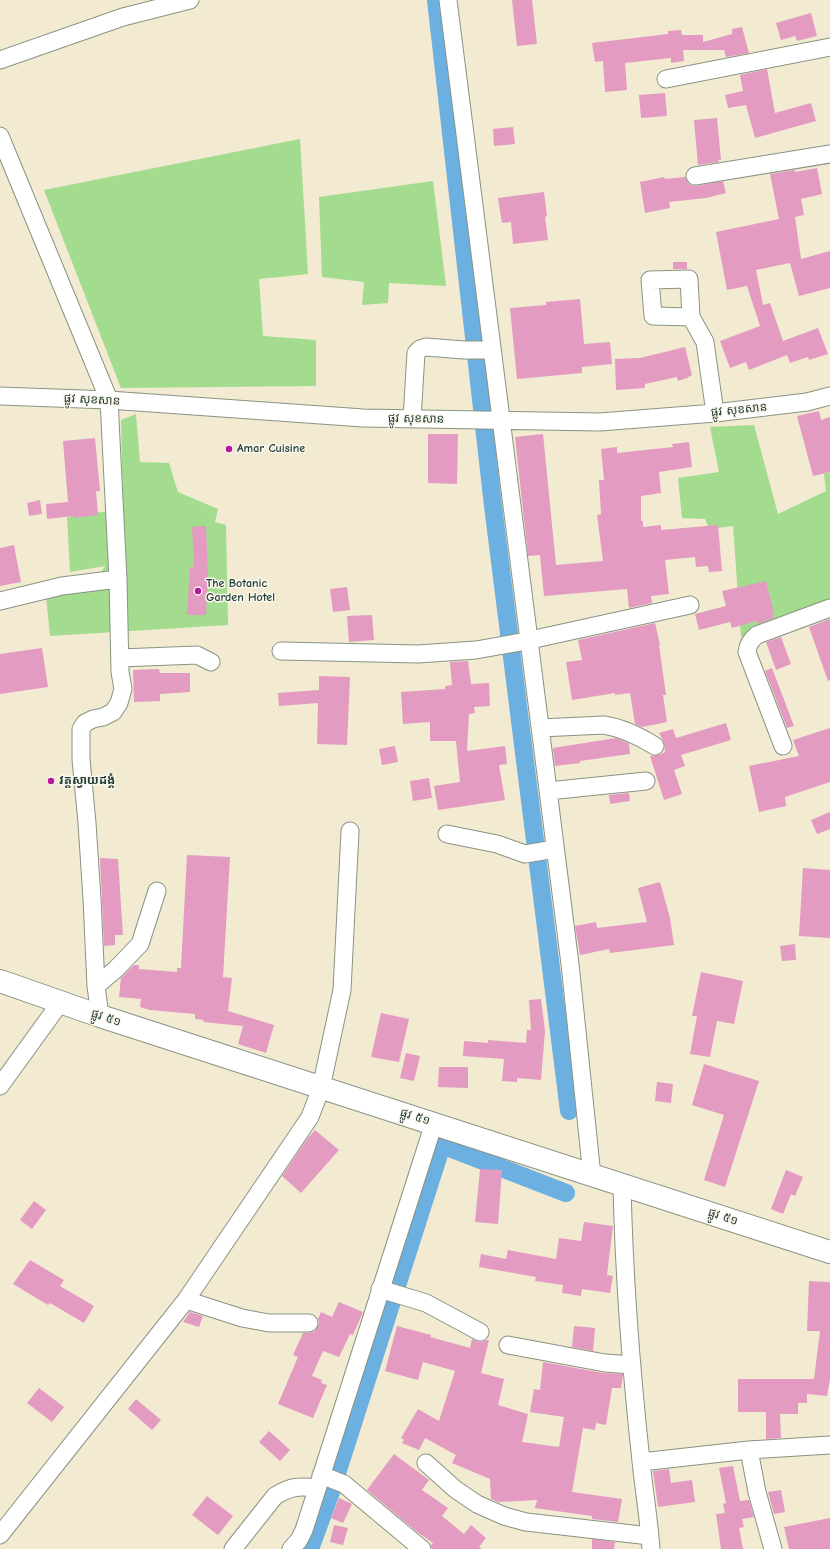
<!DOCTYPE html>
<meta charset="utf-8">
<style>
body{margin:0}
canvas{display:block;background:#f2ead1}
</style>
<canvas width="830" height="1549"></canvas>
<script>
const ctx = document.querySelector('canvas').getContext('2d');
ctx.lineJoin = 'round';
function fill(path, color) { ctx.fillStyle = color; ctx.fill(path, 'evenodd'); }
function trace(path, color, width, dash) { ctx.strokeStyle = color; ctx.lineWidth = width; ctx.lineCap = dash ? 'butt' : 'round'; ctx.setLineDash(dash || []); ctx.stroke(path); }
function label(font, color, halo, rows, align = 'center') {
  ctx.font = font + ' "Comic Neue","Noto Sans Khmer",sans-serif'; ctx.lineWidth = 3; ctx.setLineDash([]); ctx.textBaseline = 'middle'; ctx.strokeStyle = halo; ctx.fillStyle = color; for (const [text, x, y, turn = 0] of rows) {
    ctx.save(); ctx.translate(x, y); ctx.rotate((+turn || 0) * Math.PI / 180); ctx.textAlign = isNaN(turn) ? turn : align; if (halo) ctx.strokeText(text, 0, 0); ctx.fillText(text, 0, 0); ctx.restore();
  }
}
const green = new Path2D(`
 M300,139l8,135 -49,5 4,57 53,4v46l-195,2 -77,-198z
 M433,181l13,105 -57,-3 -1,20 -26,2 2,-23 -42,-5 -3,-80z
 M136,414l4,48 29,1 9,29 40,17 -3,13 11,3 2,100 -178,11 -4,-41 43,-4 16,-25 -35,6 -3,-55 56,-8 -2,-89z
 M754,425l24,89 48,-23 -2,-17 6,-2v130l-89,35 -8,-111 -24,3 -4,-10 -23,-1 -4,-40 41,-6 -9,-45z`);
const canal = new Path2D(`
 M436,0l57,506 76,605
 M310,1549l21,-57 111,-347 124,48`);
const building = new Path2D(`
 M512,0h20l5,44 -20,2z
 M811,13l6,23 -20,5 -2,-5 -14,4 -5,-17z
 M742,27l7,26 -23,4 -2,-7h-41l1,11 -13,2v-5l-46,5 2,27 -22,2 -2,-31 -8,1 -3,-19 76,-9v-3l13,-1 1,5h21v7l29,-8v-5z
 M767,69l8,44 36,-10 5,18 -61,17 -9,-33 -18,3 -3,-13 18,-4 -3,-16z
 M665,93l2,23 -26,2 -2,-23z
 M717,118l4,42h-3l1,2 -21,3 -4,-45z
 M513,127l2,17 -21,2 -1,-17z
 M817,168l5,26 -21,5 3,16 -9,2 6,42 29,-8v37l-31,8 -9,-33 -34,7 7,35 7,-2 13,38 35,-13 10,26 -19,6 -1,-3 -18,6 -3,-8 -38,15 -3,-8 -16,6 -10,-27 40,-15 -13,-40 -20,4 -11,-58 63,-13 -9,-45 25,-4v2z
 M664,177l1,2 20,-2 3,6 3,2 5,1 27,-5 3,12 -20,5 -37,4 1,6 -25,5 -5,-31z
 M544,192l3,24 -2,1 3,23 -35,4 -2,-22 -9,1 -4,-25z
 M673,262h14v7h-14z
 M580,299l4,45 26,-2 2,22 -30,3v6l-65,6 -7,-71 36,-3v-3z
 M685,347l7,28 -5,3 -9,3 -1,-4 -32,7v4l-29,2 -1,-31 25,-1z
 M819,411l2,9 9,-3v55l-17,4 -16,-60z
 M428,434h30l-1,50 -29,-1z
 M543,434l13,131 47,-4 -6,-46 4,-1 -2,-34h5l-3,-31 16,-2v6l56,-6 -1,-3 17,-2 3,25 -33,5 2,21 -20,3v25h2v6l18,-2v5l57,-5 4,46 -13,1 -1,-6 -12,1 -1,-10 -30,3 4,34 -18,2 1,7 -23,5 -2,-19 -83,7 -4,-41 -12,1 -13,-119z
 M95,438l5,53h-4l2,24 -24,3 -1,-2 -26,3 -1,-15 22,-2 -5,-61z
 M40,500l2,14 -13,2 -2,-13z
 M206,526l2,48 -2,41h-19l3,-48h4l-2,-40z
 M14,545l7,37 -21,4v-38z
 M766,581l8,32 -2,1 2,4 -16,6 -1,-3 -25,7 -2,-6 -31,8 -4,-16 31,-8 -4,-15z
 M347,587l3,23 -17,2 -3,-23z
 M372,615l2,25 -25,2 -2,-26z
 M830,619v61l-2,1 -19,-54z
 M655,623l5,22h-1l7,50h-3l4,27 -25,5 -7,-3 -5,-31 -15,2v-2l-43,7 -6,-38 16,-2 -4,-20z
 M781,637l10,27 -15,6 -10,-28z
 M42,648l6,39 -48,7v-40z
 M468,661l3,23 18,-1 1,23 -16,1 1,6 -6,1 -2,37 38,-5 2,18 -8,1 6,35 -67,10 -4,-24 26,-4 -4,-41h-26v-19l-27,2 -2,-32 44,-3v-3l7,-1 -2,-23z
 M772,668l22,58 -7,2 -22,-57z
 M159,669l1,4h30v19l-30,2v7l-26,1 -1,-32z
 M319,676l31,1 -3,68 -30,-1 1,-41 -39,3 -1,-13 41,-3z
 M726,723l5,17 -50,15 4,11 -11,4 8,24 -18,6 -14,-44 9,-1 6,-3 -1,-10 -5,-9 14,-4 3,9z
 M830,728v54l-45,15 1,9 -27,6 -10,-46 50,-10 -6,-16z
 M616,738l13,5 1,11 -50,7v2l-25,3 -2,-18z
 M395,746l3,16 -16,3 -3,-16z
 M429,778l3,20 -19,3 -3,-20z
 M629,793l1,8 -20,3 -1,-9z
 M830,812v17l-13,5 -6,-14z
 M187,855l43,2 -7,120 9,1 -4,33 46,14 -8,28 -28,-9 5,-18 -40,-4 1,-2 -9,-1v-5l-45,-4 -10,-3 1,-8 -22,-2 2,-19 13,-13h5v4l38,3v-4h4z
 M100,858l18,1 5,76h-8v10l-11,1z
 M803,868l27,2v68l-31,-2z
 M660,882l10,36 4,27 -64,8 -1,-4 -29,6 -5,-29 21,-4 1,6 50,-6 -9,-34z
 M795,944l1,16 -14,1 -2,-15z
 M701,972l42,9 -9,43 -17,-3 -7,36 -20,-3 7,-38h-5z
 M541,999l4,32 -4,49 -24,-2v4l-15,-1 2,-22 -41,-3 1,-15 24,2v-3l38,3 1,-13h4l-2,-30z
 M381,1013l28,6 -10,43 -28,-5z
 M406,1053l14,3 -6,25 -14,-3z
 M704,1064l55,17 -34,106 -21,-7 20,-65 -32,-10z
 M439,1067h29v21l-30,-1z
 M657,1082l16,2 -2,19 -16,-2z
 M315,1130l24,20 -38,43 -19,-17 25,-37z
 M480,1169l22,1 -4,54 -23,-2z
 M786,1170l17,7 -8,19 -4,-2 -8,20 -12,-5z
 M34,1201l12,9 -14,19 -12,-9z
 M584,1222l29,4 -6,49 6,1 -3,17 -28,-4 -1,7 -19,-3 1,-8 -28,-4 1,-4 -57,-10 2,-13 25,5 2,-9 48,9 3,-21 22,3z
 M30,1260l34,20 -4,6 34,20 -10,17 -34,-20 -2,2 -35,-21z
 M809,1281l21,1v97l-3,17 -20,-2v9h-9v11h-18l1,24 -15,1v-27h-28v-33h76l6,-48h-13z
 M339,1302l24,10 -10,23 -3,-1 -11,23 -16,-6 -11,25 10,4 -1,3 6,2 -14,33 -35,-14 20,-47 -5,-2 10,-22 11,-1 3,-4 2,-5 -1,-4 3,-7 11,5z
 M190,1312l13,4 -4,11 -16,-5z
 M397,1326l34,9 -1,2 40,11 2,-9 8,3 6,-2h3l-8,33 23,6 -6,26 30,9 -6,28 37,5 5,-30 -34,-5 4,-23 6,1 3,-28 60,11 20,1 -2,14h-9l-6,37 -10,-2 -1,7 -12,-2 -11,64 50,7 -4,23 -26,-3v-3l-57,-8 2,-8 -39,2 -7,-3 -1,-20 -38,-16 4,-8 -31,-17 -6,12 -17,-7 2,-3 -3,-2 17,-29 21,12 16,-50 -32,-9 -5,18 -33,-9z
 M574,1326l21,2 -2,23 -21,-4z
 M39,1388l25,19 -12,15 -25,-19z
 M136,1399l25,21 -9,10 -24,-21z
 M269,1431l21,19 -10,11 -21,-19z
 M394,1454l35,26 -7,10 26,18 -6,8 22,18 7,-9 15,13 -7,9 3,2h-50l-1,-4 2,-2 -17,-12 -49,-41z
 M733,1466l7,35 9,-1 5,17 -12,2 2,8 -5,1 4,21h-22l-5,-35 9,-1 -2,-9 3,-1 -7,-35z
 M669,1469l2,14 21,-3 3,22 -37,5 -5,-36z
 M781,1490l4,22 -11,2 -6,-22z
 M207,1496l26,20 -15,19 -26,-20z
 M339,1498l13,6 -9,19 -12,-5z
 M830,1518v31h-41l-5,-22z
 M334,1525l14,3 -5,17 -13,-3z
 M592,1539l23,3 -1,7h-22z`);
const minor = new Path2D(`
 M448,0l122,964 22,212
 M0,60l123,-43 67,-17
 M666,79l164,-32
 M0,136l109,264 9,179 2,93 3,17 -4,14 -6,9 -10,5 -10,2 -8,4 -4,6v30l6,64 5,76 4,87 4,30
 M695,176l135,-22
 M691,317l-38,-1 -3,-36 39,-1 2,38 14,25 10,71
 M0,396l109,4 254,18 237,4 115,-9 92,-11 23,-6
 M412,419l4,-66 4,-4 6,-2 38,3h28
 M0,601l62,-15 56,-7
 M281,651l137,3 58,-4 45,-8 169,-37
 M120,658l77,-3 14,7
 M540,728l64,-3c19,3 35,11 51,21
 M783,746l-36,-94c1,-8 4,-12 10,-17l73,-27
 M548,791l98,-10
 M447,834l50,10 28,10 30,-5
 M96,986l20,-17 24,-25 17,-53
 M0,1086l60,-83
 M622,1185c2,92 9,184 19,276 3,30 8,59 10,88
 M380,1289l46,14 54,29
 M186,1300l56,18 27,5h40
 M508,1345l97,18 27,2
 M749,1450l8,42 16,57
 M641,1462l108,-12 81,-5
 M426,1463l29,26 22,15 27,12 22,6 124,14
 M321,1475l23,9 78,65
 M0,1535l186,-235 124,-183 11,-29 21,-98 8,-159
 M233,1549l42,-53c16,-10 24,-10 42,-8
 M291,1549l8,-9 5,-10 130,-407`);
const major = new Path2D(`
 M0,981l100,35 730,236`);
const markers = [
 [229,449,4,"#b5179e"],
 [198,591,4,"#b5179e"],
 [51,781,4,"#b5179e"]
];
const streetNames = [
 ["ផ្លូវ សុខសាន",92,400,3],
 ["ផ្លូវ សុខសាន",739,410,-6],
 ["ផ្លូវ សុខសាន",416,419,1],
 ["ផ្លូវ ៥១",106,1018,18],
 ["ផ្លូវ ៥១",415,1117,17],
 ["ផ្លូវ ៥១",723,1217,18]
];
const poiNames = [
 ["Amar Cuisine",237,449],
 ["The Botanic",206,584],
 ["Garden Hotel",206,598],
 ["វត្តស្វាយដង្គំ",59,781]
];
fill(green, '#a3dc8e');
trace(canal, '#6bb0e1', 18);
fill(building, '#e49bc2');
trace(minor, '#889482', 19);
trace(major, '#889482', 24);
trace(minor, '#fff', 17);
trace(major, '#fff', 22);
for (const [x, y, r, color] of markers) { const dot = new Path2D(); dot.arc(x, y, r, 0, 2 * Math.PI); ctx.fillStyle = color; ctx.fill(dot); trace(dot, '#fbf7ec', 1.5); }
label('12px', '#1f3d34', '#fbf7ec', streetNames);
label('bold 12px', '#1f3d34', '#fbf7ec', poiNames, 'left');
</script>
